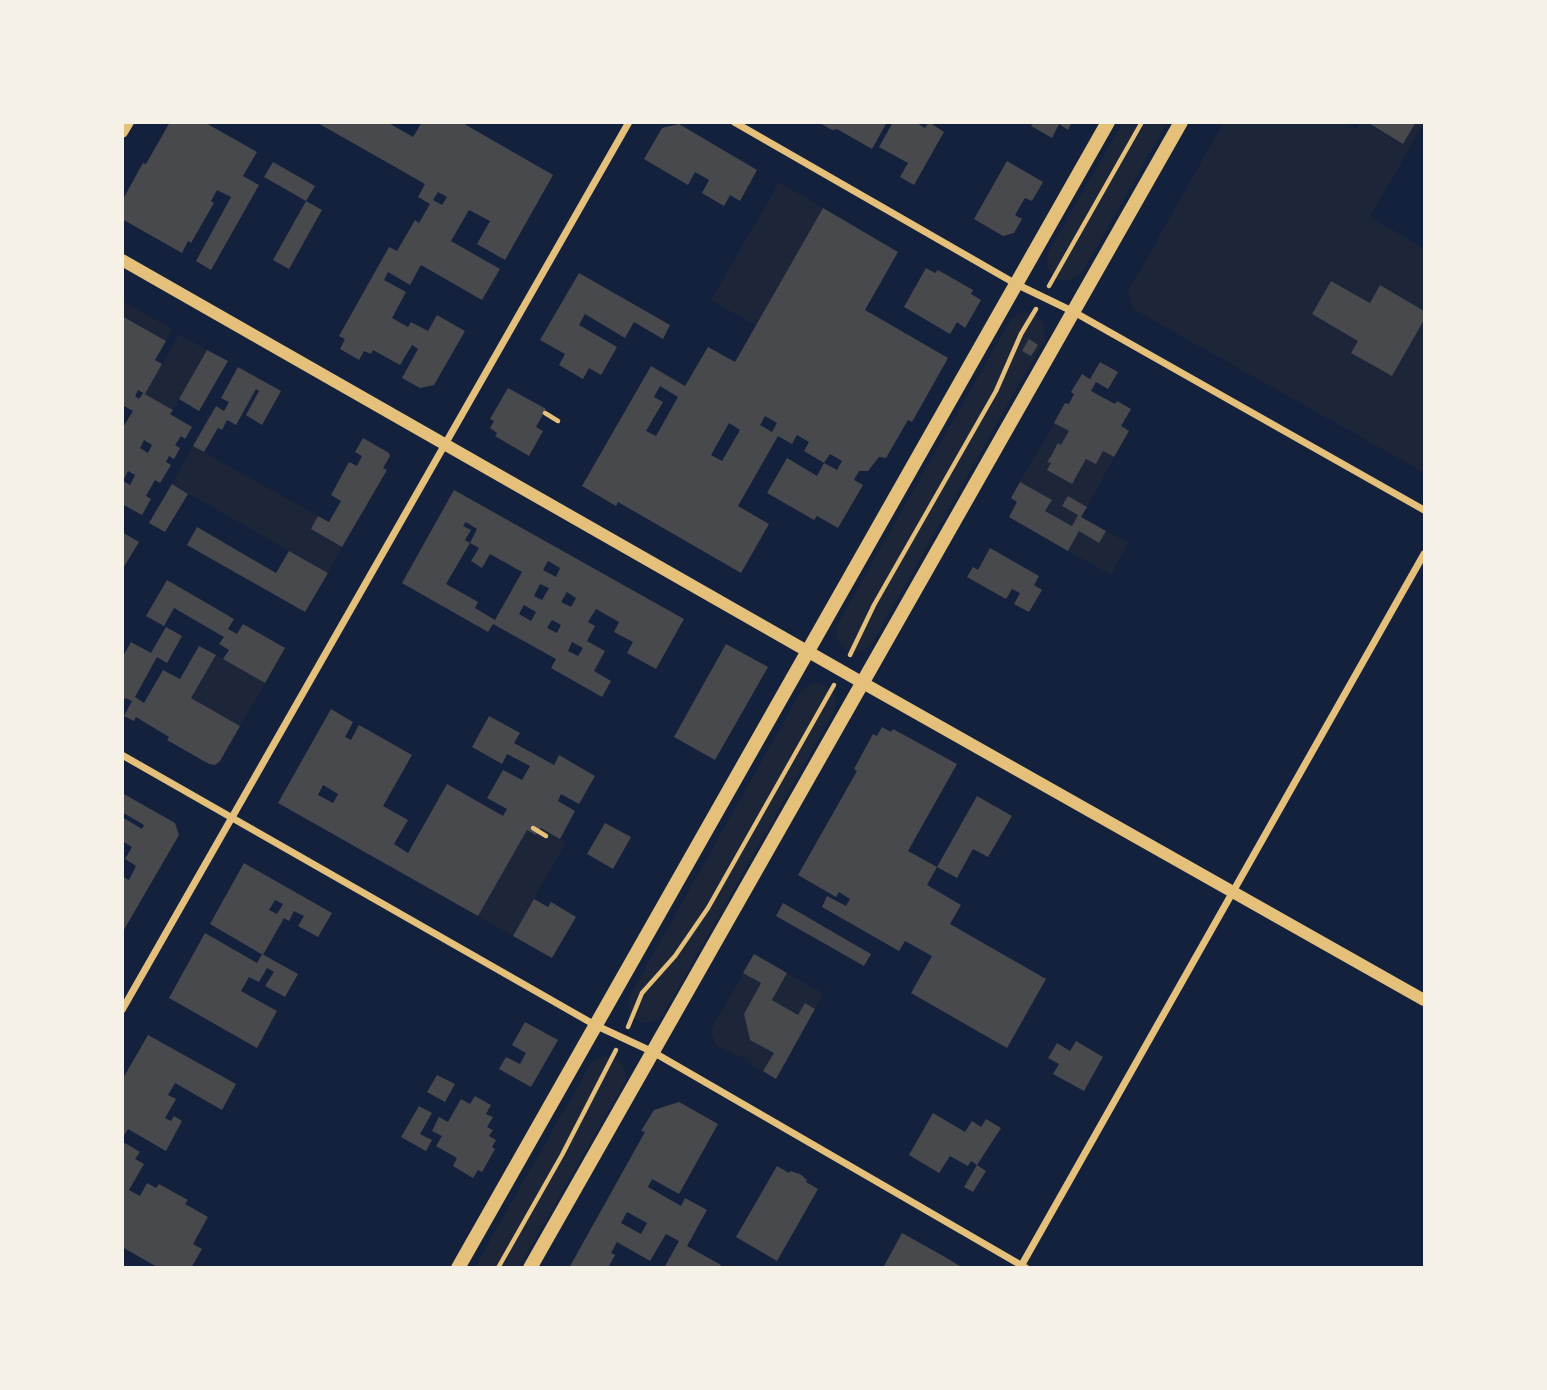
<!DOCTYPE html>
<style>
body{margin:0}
#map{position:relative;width:1547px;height:1390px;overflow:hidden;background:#14213d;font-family:"Work Sans",sans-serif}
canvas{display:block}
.frame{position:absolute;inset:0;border:124px solid #f6f1e7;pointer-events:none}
</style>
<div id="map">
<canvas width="1547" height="1390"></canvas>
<div class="frame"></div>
</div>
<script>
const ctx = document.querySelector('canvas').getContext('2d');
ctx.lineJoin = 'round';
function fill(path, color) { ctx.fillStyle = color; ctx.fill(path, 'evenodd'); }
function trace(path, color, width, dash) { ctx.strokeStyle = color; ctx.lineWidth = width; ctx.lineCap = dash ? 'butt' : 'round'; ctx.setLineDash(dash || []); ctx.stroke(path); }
const green = new Path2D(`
 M1345,122l11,7 4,-6h7l36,21 13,-21h8l-54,94 54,31v63l-44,-25 -10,17 -39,-22 -19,33 46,27 -7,12 41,23 32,-56 -1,152 -290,-163 -5,-17 95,-169z
 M1122,123h45l-85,150 -11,7h-12c-12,-7 -14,-16 -10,-29z
 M779,182l44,26 -67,118 -45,-26z
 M123,301l49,28 -6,12 -43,-25z
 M1027,312l9,3 8,9 1,15 -174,306 -10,6h-12c-12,-7 -15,-16 -11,-28l173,-304 7,-5z
 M179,334l28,16 -34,60 -28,-16z
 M1054,423l15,8 -8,14 -3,-2 -10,18 3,2 -4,7 24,13 15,-24 10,5 7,-13 11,6 -27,50 -19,-11 -5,10 15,9 -6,11 -27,-15 7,-10 -32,-19z
 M193,446l125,70 -7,14 31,17 -14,26 -156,-89z
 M1079,531l20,12 7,-12 22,12 -17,32 -43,-24z
 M216,655l49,28 -25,43 -49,-28z
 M818,683c14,4 22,14 16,29l-172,304c-11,11 -24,9 -33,-4v-15l172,-306 10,-7z
 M541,828l25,14 -53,94 -35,-20 49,-86 9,5z
 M743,973l18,10 -17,31 6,26 24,13 -11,18 -11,-6 -2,-5 -6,-4 -5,1 -24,-13 -4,-14z
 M787,973l37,21 -9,15 -10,-6 -7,12 -26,-15z
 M604,1056c15,1 24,11 21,26l-106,185 -45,1 117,-205z`);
const building = new Path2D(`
 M170,122h34l53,30 -14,24 16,9 -48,85 -15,-9 35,-64 -14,-7 -6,11 3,2 -23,40 -3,-2 -6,12 -60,-34v-18l21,-38 3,1z
 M316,122h71l26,15 9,-15h39l92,53 -48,85 -28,-16 13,-23 -21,-11 -18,31 49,28 -18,31 -61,-35 -11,20 -22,-13 -4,8 22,12 -14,26 16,9 3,-5 17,9 9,-16 28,16 -31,54 -14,3 -18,-10 16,-29 -6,-4 -12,20 -27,-15 -2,4 -7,-3 -5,9 -19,-11 5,-10 -6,-3 50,-89 8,4 18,-31 4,3 11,-19 -12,-7 7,-13zM438,192l9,5 -5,8 -9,-5z
 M818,122h69l-15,27 -35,-20 -5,1z
 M893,122h22l10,6 4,-6 15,10 -30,53 -14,-8 8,-14 -29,-16z
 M1033,122h39l-4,8 -9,-6 -7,14 -21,-12z
 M1367,122h49l-13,22z
 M679,124l78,46 -17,31 -10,-6 -6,11 -22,-13 7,-13 -14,-8 -7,13 -44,-26 18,-31z
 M1007,161l36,21 -11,19 -7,-3 -10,17 7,4 -8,14 -11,3 -29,-17z
 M273,162l42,24 -9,15 -42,-24z
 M306,201l16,9 -33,59 -16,-9z
 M823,208l75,44 -33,58 83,48 -36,64 -4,-2 -22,38 -7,-1 -11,14h-9l-5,9 9,5 -25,43 -21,-12 -3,4 -47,-27 20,-35 30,18 7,-13 13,7 5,-9 -12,-7 -6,9 -20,-12 5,-9 -12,-7 -5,9 -14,-8 -40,70 31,18 -28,49 -123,-71 -2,4 -34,-20 69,-120 34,20 23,-39 27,15zM660,386l18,11 -22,39 -10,-5 17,-29 -9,-5zM765,416l12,7 -5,9 -12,-7zM729,423l11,7 -18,31 -11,-6z
 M926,268l9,5 3,-3 35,20 -2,4 10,6 -16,28 -8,-6 -7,12 -46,-27z
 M579,273l91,52 -7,14 -29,-17 -9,16 -40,-24 -6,11 38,22 -16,28 -12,-7 -6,11 -24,-14 6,-11 -25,-14z
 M1331,281l39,22 10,-18 44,26v9l-32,56 -41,-23 7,-12 -46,-27z
 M122,316l44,25 -11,19 7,4 -17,30 -7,-4 -3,6 4,3 4,-6 30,17 -3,4 22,13 -7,12 -4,-3 -6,9 5,3 -6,11 -5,-3 -3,6 5,3 -11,18 -5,-3 -9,16 5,3 -9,16 -20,-11v-75l11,-18 -11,-6zM144,440l8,5 -4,8 -8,-5zM128,471l7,4 -5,10 -7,-4z
 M1029,339l9,6 -7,11 -9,-5z
 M207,350l21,11 -29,50 -20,-12z
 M1100,362l18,10 -10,17 -12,-7 -5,9 24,13 2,-3 14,8 -10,17 8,5 -15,26 -11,-6 -7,13 -10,-5 -14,25 -25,-14 4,-7 -4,-1 4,-6 7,-13 3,2 8,-14 -15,-8 11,-20 4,1 5,-10 -3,-2 11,-18 8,5z
 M238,367l43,24 -19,34 -16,-10 13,-24 -3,-2 -20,36 -9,-5 -5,10 -4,-2 -14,24 -11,-6 23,-40 8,5 5,-9 -8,-4z
 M508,388l38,21 -10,18 7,4 -14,25 -34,-20 2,-3 -7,-5 4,-7 -4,-2z
 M363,438l26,15 1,3 -7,12 4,2 -45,77 -31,-18 7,-13 11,6 12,-21 -10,-6 18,-33 8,4 5,-10 -7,-4z
 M1020,482l32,18 -7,11 27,15 6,-11 -16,-9 6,-10 19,11 -6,10 25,14 -7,12 -20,-12 -11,20 -59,-34 8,-15 -6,-4z
 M172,484l16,10 -23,38 -16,-9z
 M454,490l230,129 -28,50 -29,-16 6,-11 -19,-10 5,-10 -23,-13 -8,13 7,4 -8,15 18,10 -11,20 17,10 -9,16 -51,-29 5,-9 -63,-35 -5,8 -86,-49zM466,522l11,7 -7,14 9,5 -8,13 11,7 8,-14 32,18 -27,48 -20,-12 3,-6 -32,-18 24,-41 -5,-3 6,-10 -8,-4zM548,561l12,7 -4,9 -13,-7zM540,584l9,4 -7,12 -8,-4zM567,592l9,6 -5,9 -10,-5zM524,605l12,7 -5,9 -12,-7zM552,620l9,5 -4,8 -10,-5zM572,642l11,6 -5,8 -10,-5z
 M197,527l79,46 13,-22 39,22 -23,39 -118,-67z
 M122,532l17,10 -17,28z
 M990,548l49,28 -5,9 8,5 -13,22 -15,-8 6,-11 -8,-4 -6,10 -39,-22 6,-10 5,3z
 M167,580l67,39 -6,10 9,5 6,-10 42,24 -20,35 -42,-24 6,-9 -10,-6 5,-7 -50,-29 -10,18 -18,-10z
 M166,627l16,9 -15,27 -10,-6 -22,40 9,6 19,-33 17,9 19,-33 17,9 -25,43 49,28 -20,35 -5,4 -6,-1 -42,-24 2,-3 -33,-20 -2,4 -10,-5 8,-15 -7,-3 -3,5v-45l9,-16 20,11z
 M726,644l42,23 -53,93 -41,-23z
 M331,709l22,13 -8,15 6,3 8,-15 53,30 -29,51 25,14 -14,24 14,9 39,-69 56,32 4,-7 -20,-11 16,-28 19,10 8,-14 -23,-12 -5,10 -30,-17 17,-31 31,17 -6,10 22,12 18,10 5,-10 36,21 -16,28 -18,-10 -3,7 17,10 -15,28 -19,-11 -5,7 -9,-5 -49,86 -200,-113zM323,785l15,9 -5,9 -15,-8z
 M882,727l9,5 2,-3 64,35 -49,87 29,16 40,-71 35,20 -24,41 -15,-8 -16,29 -20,-11 -10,18 34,20 -11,19 96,55 -39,69 -96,-55 21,-37 -27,-15 -6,10 -77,-44 5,-11 19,10 4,-7 -11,-7 -3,5 -38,-22 59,-104 -3,-2 19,-35 4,2z
 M122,793l53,30 4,12 -57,98v-57l7,4 7,-14 -11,-7 7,-12 -10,-6v-24l20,12 2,-4 -22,-13z
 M605,823l26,14 -18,32 -26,-15z
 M244,863l88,50 -14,24 -20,-11 6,-10 -10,-5 -5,10 -5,-3 -21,37 -53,-31zM275,900l8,4 -6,10 -8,-4z
 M534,899l14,8 3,-5 25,15 -24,41 -39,-22z
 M783,903l88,51 -7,12 -88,-50z
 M205,933l52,30 5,-9 36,20 -13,23 -20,-11 9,-14 -7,-4 -8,14 -10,-5 -8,14 36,20 -20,37 -88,-50z
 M754,954l33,19 -15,27 26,15 7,-12 10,6 -39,70 -13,-8 11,-18 -24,-13 -6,-26 17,-31 -18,-10z
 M525,1022l33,18 -27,47 -32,-18 7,-12 14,7 6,-11 -14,-8z
 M148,1035l88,49 -14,26 -47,-27 -7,12 8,4 -11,19 6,3 3,-5 8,5 -16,30 -38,-22 -6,10v-59z
 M1076,1041l27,16 -19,34 -31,-17 6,-10 -11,-6 9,-15 13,8z
 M437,1075l18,9 -10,18 -18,-10z
 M475,1096l16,9 -5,9 7,3 -6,10 6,3 -4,6 7,4 -4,7 3,2 -13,23 -4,-2 -5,8 -20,-12 4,-8 -21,-12 6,-10 -10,-5 7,-14 9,5 13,-23 9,5z
 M679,1102l39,22 -39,70 -27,-15 -4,8 33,19 4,-8 22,12 -20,36 34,19 -2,3h-55l15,-27 -13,-7 -16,27 -33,-19 -6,11 4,2 -7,13h-39l76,-136 -4,-1 13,-21zM627,1212l20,11 -6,11 -20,-11z
 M419,1106l13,7 -12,21 12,6 -6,11 -25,-14z
 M933,1113l32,19 7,-11 9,6 5,-8 15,9 -24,37 9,6 -13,21 -9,-5 13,-22 -6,-4 -3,5 -18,-10 -11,17 -30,-18z
 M125,1143l15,9 -5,7 9,5 -15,26 11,6 7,-13 9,5 3,-4 29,16 -3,4 23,13 -15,27 9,5 -11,19h-32l-37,-21v-100z
 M777,1166l12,7 1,-2 10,3 7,6 -1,2 12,7 -41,72 -41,-24z
 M902,1233l43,24 18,11h-80z`);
const path = new Path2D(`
 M1049,286l93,-164
 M545,413l13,8
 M850,655l24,-50 122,-214 25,-57 15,-25
 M533,828l13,8
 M628,1027l14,-34 33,-37 33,-48 126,-223
 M498,1268l64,-113 54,-105`);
const minor = new Path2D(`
 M734,122l282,162 58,28 350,198
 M122,755l473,270 58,27 373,216
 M122,1010l507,-888
 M1020,1268l404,-714`);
const tertiary = new Path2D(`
 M122,132l6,-10
 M122,260l741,423 561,317`);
const secondary = new Path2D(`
 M458,1268l650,-1146
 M530,1268l651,-1146`);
fill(green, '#1d2539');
fill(building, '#48494c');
trace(path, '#e5c07b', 4.5);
trace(minor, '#e5c07b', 7);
trace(tertiary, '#e5c07b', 12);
trace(secondary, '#e5c07b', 14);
</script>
